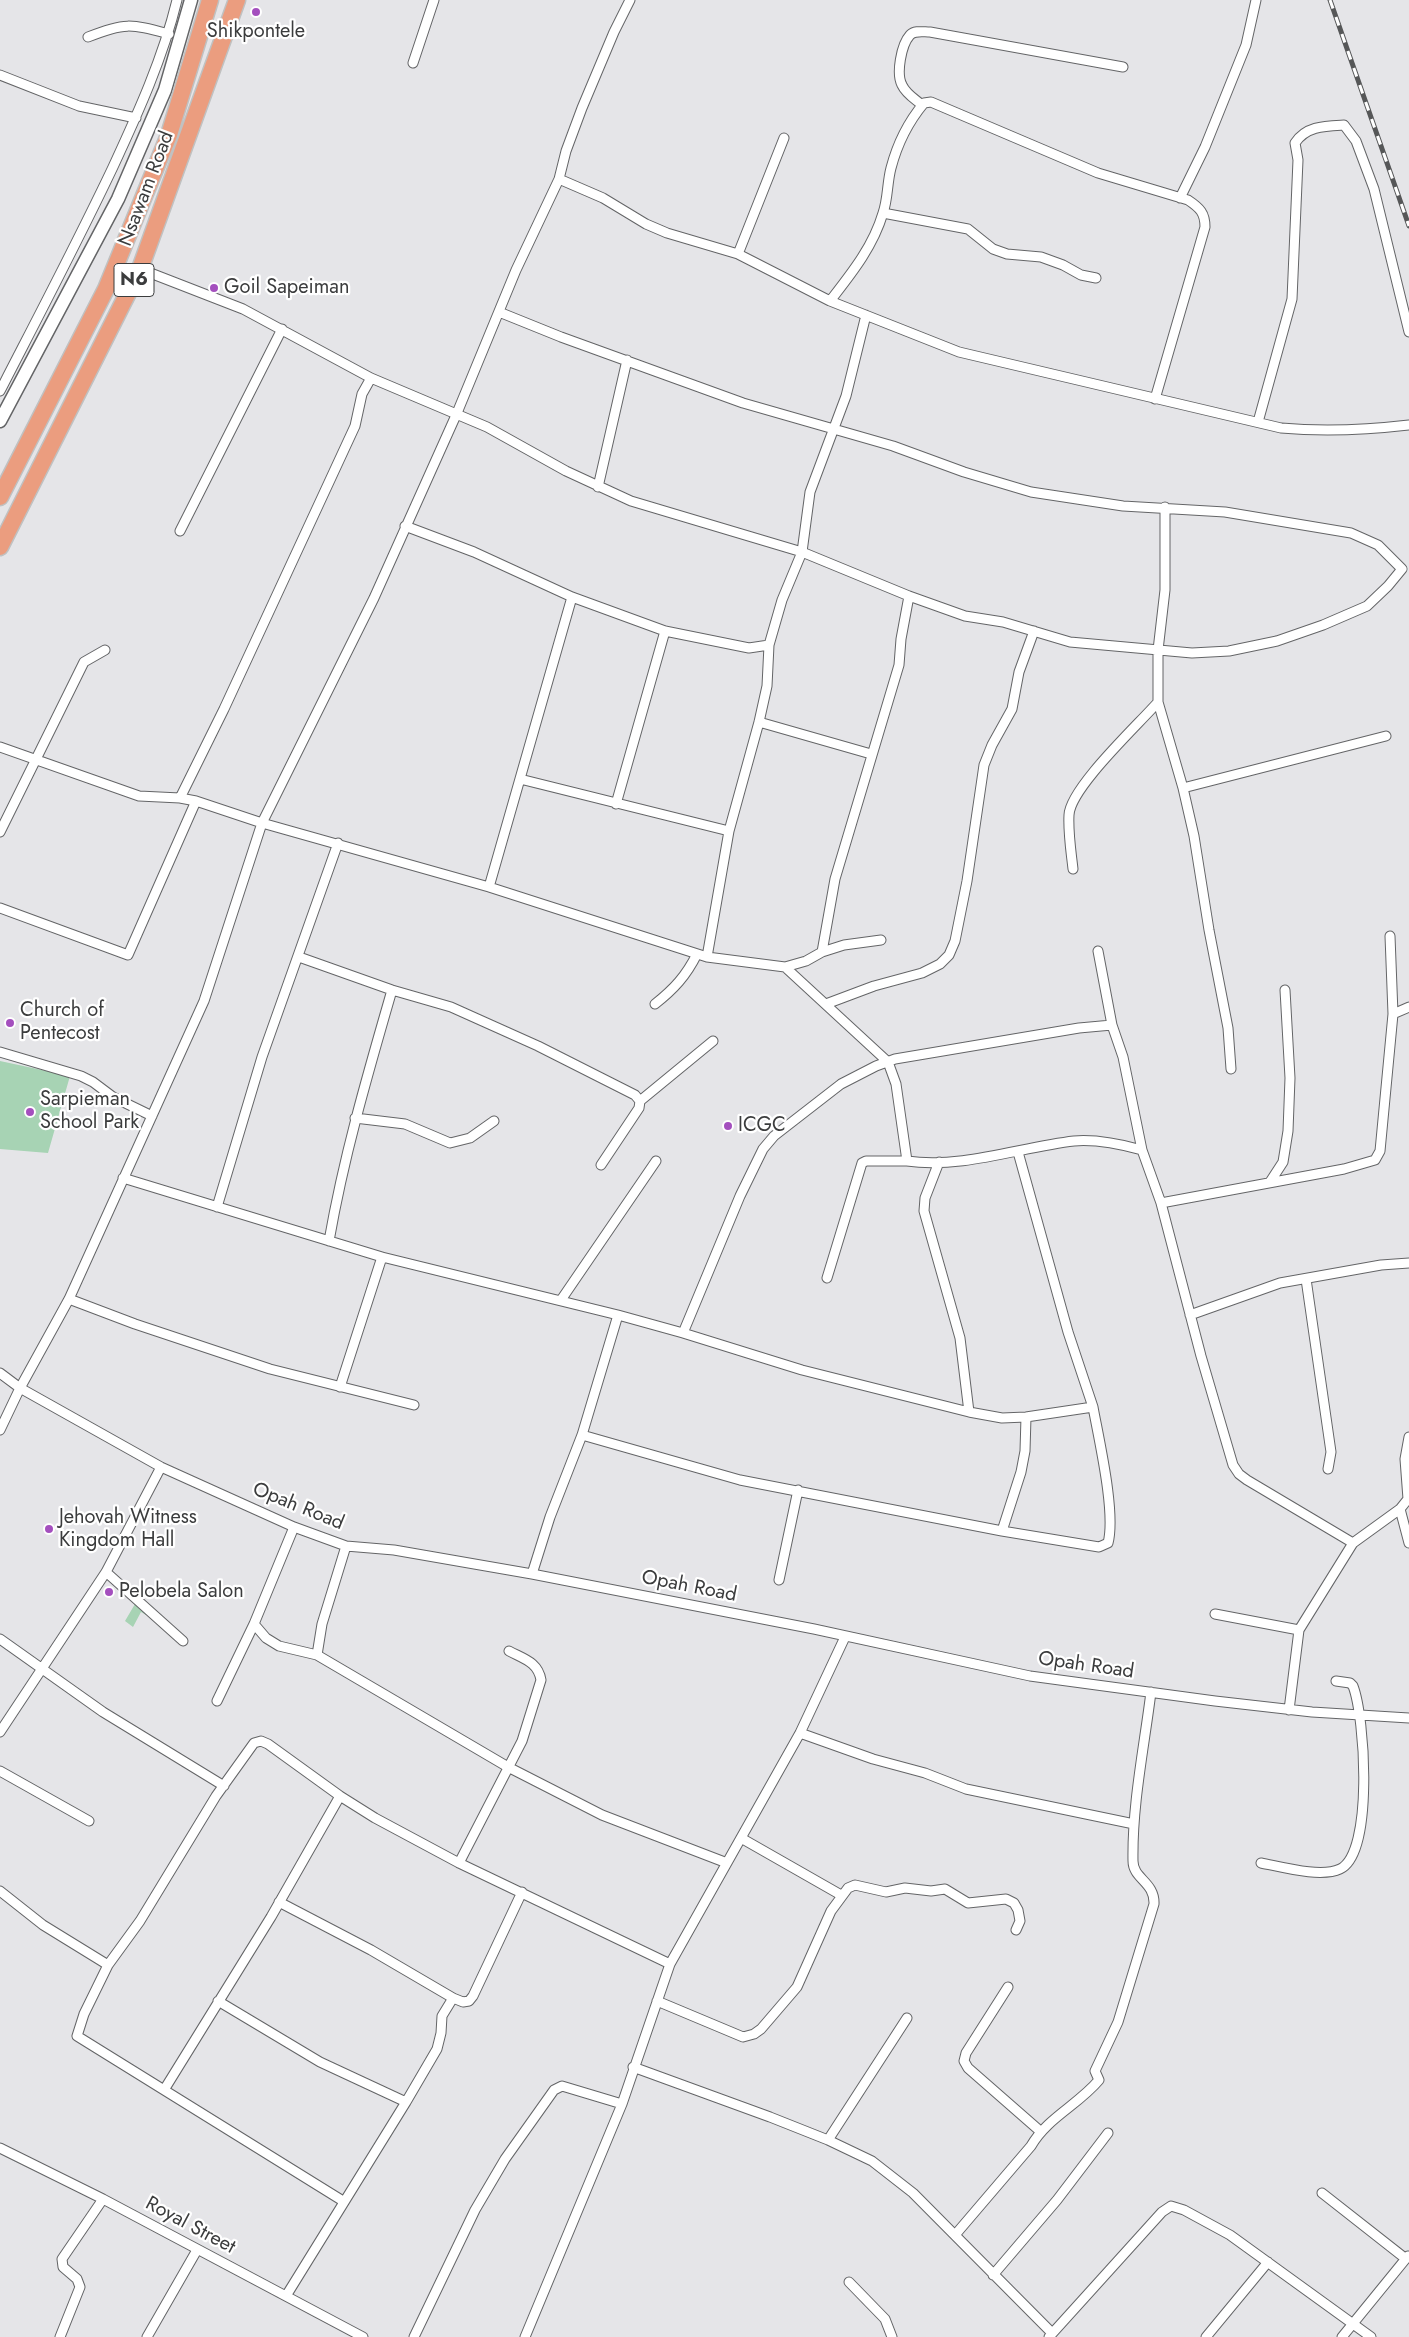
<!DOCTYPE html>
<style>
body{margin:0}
canvas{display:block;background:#e5e5e8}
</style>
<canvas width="1409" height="2337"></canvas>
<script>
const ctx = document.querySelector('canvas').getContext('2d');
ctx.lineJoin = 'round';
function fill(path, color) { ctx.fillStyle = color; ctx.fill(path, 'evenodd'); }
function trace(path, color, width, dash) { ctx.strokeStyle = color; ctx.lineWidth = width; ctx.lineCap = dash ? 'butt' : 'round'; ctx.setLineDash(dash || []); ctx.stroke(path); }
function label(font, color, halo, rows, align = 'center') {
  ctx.font = font + ' Jost,sans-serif'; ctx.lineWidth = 4.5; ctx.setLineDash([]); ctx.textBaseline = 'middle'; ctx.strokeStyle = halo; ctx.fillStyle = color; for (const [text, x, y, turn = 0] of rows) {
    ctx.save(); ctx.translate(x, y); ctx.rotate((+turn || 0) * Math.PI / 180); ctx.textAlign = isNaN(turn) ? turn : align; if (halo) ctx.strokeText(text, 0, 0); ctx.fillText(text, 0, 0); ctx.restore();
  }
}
const green = new Path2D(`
 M0,1061l70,15 -22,77 -48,-4z
 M135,1604l12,10 -1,1 -5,-3 -8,15 -8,-6z`);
const street = new Path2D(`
 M88,37c37,-15 43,-13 81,-3
 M413,63l21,-63
 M0,75l79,31 57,12
 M922,105c-7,-6 -16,-11 -20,-20 -6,-11 -1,-40 8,-50 5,-5 13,-3 20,-3l193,35
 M559,179l44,19 43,26 21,9 71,21 92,47 129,51 322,76c44,4 85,2 128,-3
 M1180,198l25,-51 41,-102 10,-45
 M883,213l85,16 25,20 14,5 34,3 22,8 18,10 15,3
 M738,254l46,-116
 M140,269l103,40 128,69 116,49 79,44 65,30 171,51 107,44 56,20 38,6 67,20 122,11 37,-2 48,-10 46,-16 44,-19 21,-20 14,-17 -24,-24 -27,-12 -126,-21 -102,-6 -92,-14 -67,-20 -71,-26 -150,-43 -182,-66 -62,-25
 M830,301c21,-27 43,-54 53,-88 5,-14 4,-30 8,-45 6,-23 18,-47 33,-65l7,-1 167,71 90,27c12,8 17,13 17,27l-50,172
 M0,391c38,-74 77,-148 113,-224 25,-54 50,-109 64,-167
 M1258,422l34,-123 6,-139 -3,-17c11,-17 30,-17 49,-18l12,16 18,48 35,143
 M598,487l29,-127
 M1165,507v83l-7,60v52l25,86 11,48 15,94 19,98 3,41
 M405,526l69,26 98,45 93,34 84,17 20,-3
 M180,531l102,-202
 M759,722l112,32
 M0,747l139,49 41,2 16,3 66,22 227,64 218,70 78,10 21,-6 16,-9 22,-7 37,-5
 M520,779l209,52
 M1183,788l203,-52
 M180,798l44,-89 131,-283 7,-32 9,-16
 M616,804l49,-173
 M0,832l84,-170 21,-12
 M1073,869c-2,-18 -5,-36 -4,-54 1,-27 69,-90 89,-113
 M489,887l83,-290
 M0,908l128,47 68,-154
 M1098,951l14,74
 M822,952l13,-73 64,-214 2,-26 8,-43
 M299,957l93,33 59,17 87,39 97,49 5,6 -1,7 -38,57
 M707,957l22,-126 30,-109 8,-36 2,-41 13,-45 20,-48 8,-60 36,-96 20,-81
 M785,967l103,95 8,22 11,77c55,8 114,-14 167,-20 23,-2 46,3 68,9
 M655,1004c19,-15 31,-28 42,-50
 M826,1004l48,-18 48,-13 18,-9 9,-9 6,-14 12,-60 17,-116 8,-20 20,-36 7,-37 15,-41
 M1393,1014l16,-7
 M0,1052l81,24 12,6 20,15 39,19
 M640,1101l73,-60
 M355,1118l50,6 45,19 20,-5 24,-17
 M939,1162l-14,36 -1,13 36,127 9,74
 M123,1178l259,79 236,58 65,18 57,-137 23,-47 11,-13 67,-52 35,-18 19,-7 184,-31 33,-3 11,32 19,93 19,53 40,153 32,109 6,9 8,6 106,63 -54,87 -10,80
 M1270,1182l13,-20 5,-31 2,-53 -5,-88
 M1161,1203l183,-34 31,-9 5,-9 13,-137 -3,-78
 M217,1207l45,-150 76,-214
 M329,1241c15,-86 39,-168 63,-251
 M827,1278l35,-115 4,-2h41
 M1306,1279l25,173 -3,17
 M69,1299l66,25 135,45 144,36
 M561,1300l95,-139
 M1190,1315l90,-32 101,-18 28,-2
 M683,1333l119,37 167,42 33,6 24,-1 67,-10 -25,-75 -50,-180
 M0,1373l20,15 141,79 133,60 52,19 48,4 138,24 282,55 216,47 185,25 97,11 97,6
 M340,1387l42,-130
 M0,1430l20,-42 49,-89 135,-298 58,-178 112,-225 83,-185 59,-143 43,-91 7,-28 16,-43 32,-76 16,-32
 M582,1435l158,45 262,51 19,-59 4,-21 1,-34
 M1400,1509l9,34
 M1002,1531l97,16 9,-4c8,-30 -9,-103 -15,-136
 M1353,1543l47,-34 8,-10 -3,-40 4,-22
 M106,1572l77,69
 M532,1574l18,-57 32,-82 36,-120
 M779,1580l19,-90
 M1215,1614l84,16
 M254,1624l12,14 13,8 38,9 191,112 94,48 125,48
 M0,1639l103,73 121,74
 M317,1655l5,-31 24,-78
 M217,1701l37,-77 40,-97
 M0,1732l106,-160 55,-105
 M800,1733l73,26 52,14 41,16 168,35
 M0,1771l89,50
 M741,1838l100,57
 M459,1863l63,-122 19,-61c-3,-18 -17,-21 -32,-29
 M1261,1863c21,4 60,15 79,6 34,-16 25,-152 13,-183l-3,-3 -14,-2
 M0,1891l43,34 65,40
 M279,1902l92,48 82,48 10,4 6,-1 4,-5 49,-104
 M1008,1987l-42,66 -2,8 4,7 72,63
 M218,2001l102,61 86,40 31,-53 4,-16 1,-17 11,-18
 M657,2001l86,36 11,-3 7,-5 36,-42 34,-76 17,-23 7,-3 31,7 19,-4 26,3 14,-2 23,14 38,-4 8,4 4,7 2,11 -4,9
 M633,2067l137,50 58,23 44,21 41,32 139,140
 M164,2090l107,-173 69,-121
 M828,2140l79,-122
 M0,2148l103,51 260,138
 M1322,2193l84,66
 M343,2201l-266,-165 7,-22 24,-49 32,-44 76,-125 38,-53 7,-2 7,3 72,52 35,22 84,45 211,101
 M955,2235l76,-89c16,-28 47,-41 68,-66l-4,-9 23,-49 36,-118c1,-22 -21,-25 -21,-43 -1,-56 11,-113 18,-169
 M993,2275l64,-75 51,-67
 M849,2282l36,37 7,18
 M286,2296l120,-194
 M60,2337l20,-50 -3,-8 -14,-12 -1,-8 41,-60
 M147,2337l50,-87
 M414,2337l61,-127 30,-51 49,-69 8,-4 60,18
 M525,2337l97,-233 48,-140 130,-231 45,-96
 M1049,2337l113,-125 9,-6 13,4 46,25 141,102
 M1206,2337l62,-75
 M1342,2337l66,-81`);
const secondary = new Path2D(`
 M0,421l118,-222 47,-109 26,-90`);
const highway = new Path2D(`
 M0,497l106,-208 63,-154 41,-135
 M0,547l140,-278 97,-269`);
const rail = new Path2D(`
 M1330,0l79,226`);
const markers = [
 [256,12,5,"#a44fbe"],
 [214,288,5,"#a44fbe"],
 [10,1023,5,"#a44fbe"],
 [30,1112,5,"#a44fbe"],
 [728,1126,5,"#a44fbe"],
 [49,1529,5,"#a44fbe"],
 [109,1592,5,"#a44fbe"]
];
const shields = [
 [134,280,40]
];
const shieldNames = [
 ["N6",134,280]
];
const poiNames = [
 ["Shikpontele",256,32,"center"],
 ["Goil Sapeiman",224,288],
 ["Church of",20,1011],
 ["Pentecost",20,1034],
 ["Sarpieman",40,1100],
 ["School Park",40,1123],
 ["ICGC",738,1126],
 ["Jehovah Witness",59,1518],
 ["Kingdom Hall",59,1541],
 ["Pelobela Salon",119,1592]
];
const streetNames = [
 ["Nsawam Road",147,189,-69],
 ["Opah Road",298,1507,22],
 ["Opah Road",689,1587,11],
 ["Opah Road",1086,1666,8],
 ["Royal Street",190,2226,28]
];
fill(green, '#a7d3b4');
trace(street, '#646567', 11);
trace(secondary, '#646567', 15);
trace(highway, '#c0c1c1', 19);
trace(street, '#fff', 9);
trace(secondary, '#fff', 12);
trace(highway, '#eb9d7f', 16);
trace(rail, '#565758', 5);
trace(rail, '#fff', 3, [9]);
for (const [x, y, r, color] of markers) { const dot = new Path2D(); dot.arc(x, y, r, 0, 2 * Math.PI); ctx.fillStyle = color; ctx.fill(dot); trace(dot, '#fff', 2); }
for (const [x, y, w] of shields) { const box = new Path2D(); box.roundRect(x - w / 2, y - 16.5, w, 33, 4); ctx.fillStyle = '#fff'; ctx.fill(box); trace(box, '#3b3c3d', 1); }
label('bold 19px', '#3b3c3d', null, shieldNames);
label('20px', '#3b3c3d', '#fff', poiNames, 'left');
label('20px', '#3b3c3d', '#fff', streetNames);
</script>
